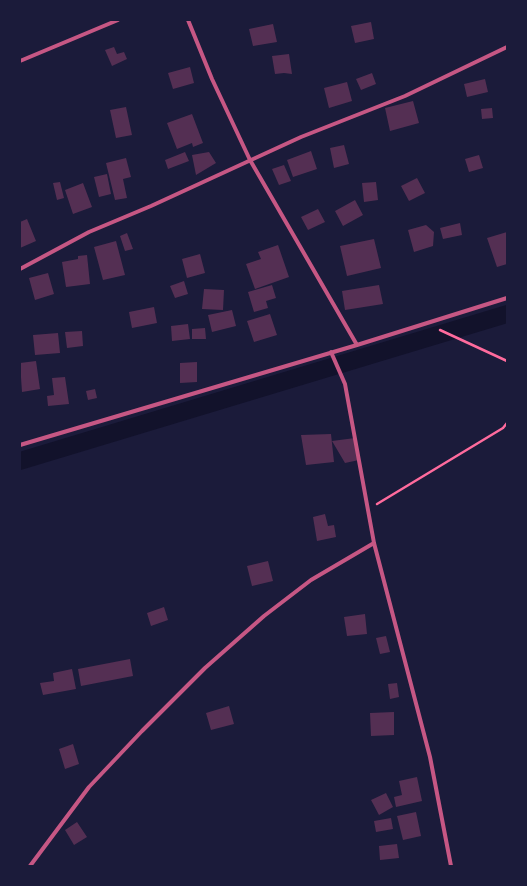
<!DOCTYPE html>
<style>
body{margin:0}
#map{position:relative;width:527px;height:886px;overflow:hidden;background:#1b1b3a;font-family:Manrope,sans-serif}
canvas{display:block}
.frame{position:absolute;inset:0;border:21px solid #1b1b3a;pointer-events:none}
</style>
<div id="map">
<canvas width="527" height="886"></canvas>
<div class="frame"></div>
</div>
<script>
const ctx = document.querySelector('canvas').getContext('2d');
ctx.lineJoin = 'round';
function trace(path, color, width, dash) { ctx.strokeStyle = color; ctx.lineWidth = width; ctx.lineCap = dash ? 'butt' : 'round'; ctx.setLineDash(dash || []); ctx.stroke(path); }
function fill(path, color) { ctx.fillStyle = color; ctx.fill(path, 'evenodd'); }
const canal = new Path2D(`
 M20,461l487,-147`);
const building = new Path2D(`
 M371,22l3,17 -19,4 -4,-17z
 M273,24l4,18 -24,4 -4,-17z
 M114,47l3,7 7,-2 3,7 -15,7 -7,-16z
 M289,54l3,20 -8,-1 -9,1 -3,-18z
 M190,67l4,16 -21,6 -5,-16z
 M372,73l4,11 -15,6 -5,-11z
 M485,79l3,13 -21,5 -3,-13z
 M347,82l5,19 -23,7 -5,-20z
 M413,101l6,22 -29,8 -5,-23z
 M126,107l6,28 -16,3 -6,-28z
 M492,108l1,10 -11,1 -1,-10z
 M192,114l11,29 -10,4 -1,-4 -15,6 -10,-26z
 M344,145l5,19 -15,4 -4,-20z
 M311,151l6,18 -24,8 -6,-17z
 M185,152l4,9 -21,8 -3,-9z
 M209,152l7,11 -20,12 -4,-20z
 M479,155l4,13 -14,4 -4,-13z
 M126,158l5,19 -8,2 4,19 -12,2 -9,-37z
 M284,165l7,16 -12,4 -7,-16z
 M107,174l4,20 -12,3 -5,-20z
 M417,178l8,15 -16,8 -8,-15z
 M60,182l4,16 -7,2 -4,-17z
 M376,182l2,18 -14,2 -2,-19z
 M83,183l9,24 -19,7 -8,-24z
 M355,200l8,15 -20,11 -8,-15z
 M318,209l7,13 -17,8 -7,-13z
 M27,219l9,22 -16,7v-26z
 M460,223l2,12 -19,4 -3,-11z
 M426,225l8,7 -1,14 -19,6 -6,-22z
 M507,232v32l-10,3 -10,-29z
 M127,233l6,16 -8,2 -5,-15z
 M374,239l7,29 -34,8 -7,-30z
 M116,241l9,34 -22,5 -9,-33z
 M278,245l11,32 -34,12 -9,-25 15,-5 -3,-7z
 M200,254l5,19 -18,5 -5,-19z
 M87,255l3,29 -24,3 -4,-25 16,-3v-3z
 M48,273l6,21 -19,6 -6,-22z
 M184,281l4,13 -13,4 -5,-12z
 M272,285l4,13 -10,3 2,7 -14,4 -6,-20z
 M379,285l4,19 -38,6 -3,-19z
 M204,289l20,1 -1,20 -21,-1z
 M154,307l3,16 -25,5 -3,-16z
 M232,310l4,16 -24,6 -4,-17z
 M270,314l7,21 -23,7 -7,-21z
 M188,324l2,15 -18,2 -1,-15z
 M205,328l1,11h-14v-10z
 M82,331l1,15 -16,2 -2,-16z
 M58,333l2,20 -25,2 -2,-20z
 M36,361l4,28 -18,3 -2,-29z
 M197,362v20l-17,1v-20z
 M65,377l4,27 -21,2 -1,-10 7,-1 -2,-17z
 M95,389l2,9 -9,2 -2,-9z
 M331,434l3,28 -28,3 -5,-30z
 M355,438l4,22 -14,3 -13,-22z
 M325,514l3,12 6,-1 2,12 -19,4 -4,-24z
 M268,561l5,20 -21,5 -5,-20z
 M164,607l4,13 -17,6 -4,-13z
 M365,614l2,20 -20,2 -3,-19z
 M386,636l4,16 -10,2 -4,-16z
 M130,659l3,17 -52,10 -3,-17z
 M72,669l4,20 -33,6 -3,-12 14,-2 -1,-8z
 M397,683l2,14 -9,2 -2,-15z
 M229,706l5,18 -23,6 -5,-17z
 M394,712v23l-23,1 -1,-23z
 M73,744l6,20 -14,5 -6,-20z
 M417,777l5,24 -26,6 -2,-10 8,-2 -3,-14z
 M386,793l7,14 -14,8 -8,-15z
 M416,812l5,24 -18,4 -6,-24z
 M391,818l2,11 -17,3 -2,-11z
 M77,822l10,15 -13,8 -9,-15z
 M397,844l2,14 -19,2 -1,-14z`);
const path = new Path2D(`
 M440,330l67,31
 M377,504l126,-76 4,-5`);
const minor = new Path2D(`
 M188,20l24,59 38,81 107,185 150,-47
 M20,61l98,-41
 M20,269l69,-37 62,-26 150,-69 104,-41 102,-49
 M331,352l14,32 29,159 56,214 21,109
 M20,445l337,-100
 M30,866l59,-79 53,-56 63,-63 59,-52 47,-36 63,-37`);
trace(canal, '#12122b', 18);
fill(building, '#542f53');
trace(path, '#ff6b9d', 2.5);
trace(minor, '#c65784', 4);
</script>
